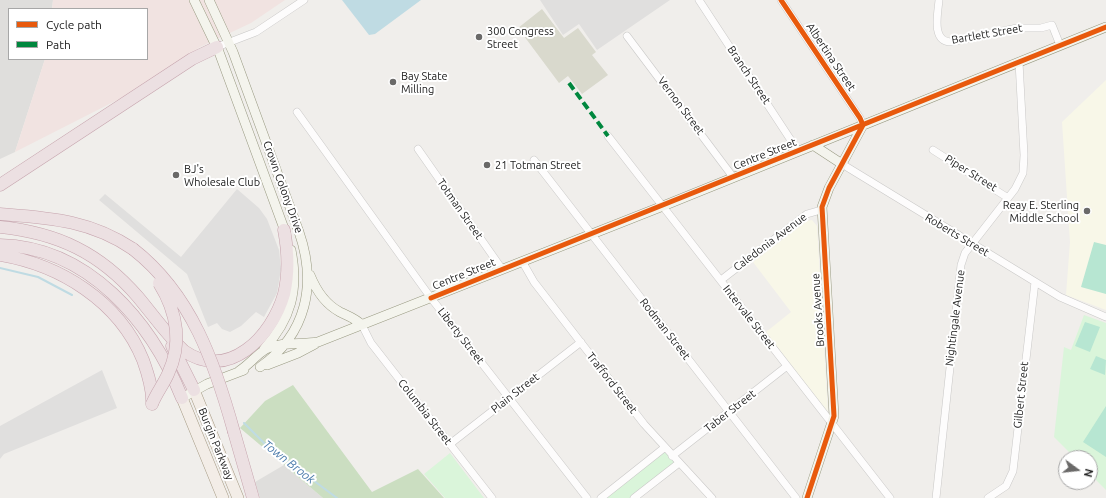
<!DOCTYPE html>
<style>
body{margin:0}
#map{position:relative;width:1106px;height:498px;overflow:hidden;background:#f0eeeb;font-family:Ubuntu,sans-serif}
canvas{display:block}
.legend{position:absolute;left:8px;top:8px;width:140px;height:52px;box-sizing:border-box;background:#fff;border:1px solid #a7a7a7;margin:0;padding:5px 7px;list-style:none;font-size:12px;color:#222}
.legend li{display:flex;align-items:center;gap:8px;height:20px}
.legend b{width:20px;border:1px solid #a7a7a7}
.north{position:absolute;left:1058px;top:450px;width:40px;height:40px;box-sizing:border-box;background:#fff;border:1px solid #a7a7a7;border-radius:50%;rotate:105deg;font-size:11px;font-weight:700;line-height:16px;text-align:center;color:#222}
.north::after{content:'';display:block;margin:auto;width:14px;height:18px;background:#6a6968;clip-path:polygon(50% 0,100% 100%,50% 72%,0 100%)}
</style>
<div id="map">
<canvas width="1106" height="498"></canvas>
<ul class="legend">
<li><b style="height:5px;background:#e8590c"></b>Cycle path</li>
<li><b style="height:5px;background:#00873e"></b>Path</li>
</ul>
<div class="north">N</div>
</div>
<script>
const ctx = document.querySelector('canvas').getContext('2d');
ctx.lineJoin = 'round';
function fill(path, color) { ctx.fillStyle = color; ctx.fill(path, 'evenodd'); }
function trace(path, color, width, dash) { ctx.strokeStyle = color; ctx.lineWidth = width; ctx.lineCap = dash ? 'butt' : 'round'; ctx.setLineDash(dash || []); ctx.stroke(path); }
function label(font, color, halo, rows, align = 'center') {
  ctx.font = font + ' Ubuntu,sans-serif'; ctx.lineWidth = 4; ctx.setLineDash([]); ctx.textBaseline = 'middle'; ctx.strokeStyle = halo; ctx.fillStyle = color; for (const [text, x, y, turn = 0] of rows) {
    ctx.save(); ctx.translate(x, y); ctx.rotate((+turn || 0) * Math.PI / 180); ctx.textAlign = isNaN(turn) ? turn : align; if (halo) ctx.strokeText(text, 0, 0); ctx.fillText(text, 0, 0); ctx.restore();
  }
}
const residential = new Path2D(`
 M0,0h53l-1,9h-43v50h36l-30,93 -15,7z
 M284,465l39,33h-63l-5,-16z`);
const commercial = new Path2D(`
 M53,0h232l-34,23 -51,24 -71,47 -114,58 30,-93h102v-50h-95z`);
const education = new Path2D(`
 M1106,80v230l-40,-15 4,-53 -8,-120z
 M812,220l5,6 11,187 -62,-81 25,-20 -38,-50 54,-41z`);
const construction = new Path2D(`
 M542,9l22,29 14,-10 18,24 -4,3 16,20 -26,19 -14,-18 -9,7 -41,-55z`);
const forest = new Path2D(`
 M293,385l79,107 46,-23 26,29h-121l-83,-70 25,-27z`);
const park = new Path2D(`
 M1084,315l22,8v167l-16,-16v-16h-15l-21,-21 10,-90 7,3z
 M664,448l15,15 -45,35h-33z
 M450,453l34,45h-39l-21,-24z`);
const pitch = new Path2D(`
 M1094,242l12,3v49l-25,-7z
 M1085,322l15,5 -10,25 -15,-6z
 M1096,356l10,4 -1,15 -15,-6z
 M1106,406v51l-23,-15z`);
const parking = new Path2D(`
 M540,0h130l-73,50 -18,-26 -16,11z
 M237,189l22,19 8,11 12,31 2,19 -4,24 -13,24 -8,-5 -15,14 -11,6 -8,-3 -5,-6 -9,4 -21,-53 -88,-74 6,-6 76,63z
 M102,370l15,38 -113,46 -4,5v-33z`);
const water = new Path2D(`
 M342,0h79l-46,34 -6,1z`);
const stream = new Path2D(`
 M0,268l38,9 34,18
 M244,423l22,22 71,53`);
const street = new Path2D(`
 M699,0l99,151
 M781,0l79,118 3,7
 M939,0c-1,13 -8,42 12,42l66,-14h24l11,-3 8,20
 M627,36l106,141
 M217,47l39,-15 48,-32
 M297,112l134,186 156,200
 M608,136l282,362
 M418,149l84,120
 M933,150l75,48
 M534,160l262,338
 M842,164l218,133 46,20
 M522,261l12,21 110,142 68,74
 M721,280l86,-66 14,-4
 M362,325l9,18 121,155
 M450,444l131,-102
 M672,456l115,-90
 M601,498l63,-50
 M634,498l45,-35
 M936,498l25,-233 4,-12 50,-64 8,-16 1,-18 -5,-93
 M988,498l18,-12 7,-15 22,-189`);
const secondary = new Path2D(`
 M194,0l25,52 67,182
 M209,0l24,52 66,180c18,52 8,102 -39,135
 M813,145l29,19
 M310,275c6,15 15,29 30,37 8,4 15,6 22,13
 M264,349c27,-30 35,-59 27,-99
 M267,365l31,-12 17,-9
 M239,371c10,-6 17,-16 27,-22 16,-8 35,-4 52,-7l345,-136 443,-179
 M182,398l25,-14 37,-14
 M807,498l27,-82 -12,-209 7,-19 34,-63`);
const primary = new Path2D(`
 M194,390l44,108
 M182,398l41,100`);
const highway = new Path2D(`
 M0,185l192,-126 25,-12
 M0,214c50,4 90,6 133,35
 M0,227c58,6 100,26 138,70 15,18 29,38 46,54 45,31 88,-15 100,-57 5,-21 4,-43 0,-64
 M0,245c88,2 151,76 182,153
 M0,255c60,10 119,46 143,105 5,14 10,29 9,44
 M172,346l22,44
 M234,432l19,66`);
const highwayBridge = new Path2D(`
 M133,249c59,46 82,115 101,183
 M152,404c4,-10 11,-19 16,-30 15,-32 9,-62 -9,-91`);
const quiet = new Path2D(`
 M569,83l39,53`);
const cycleway = new Path2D(`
 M781,0l79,118 3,7 -34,63 -7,19 12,209 -27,82
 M431,298l675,-271`);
const markers = [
 [479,37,4,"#6a6968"],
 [393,82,4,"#6a6968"],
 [487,165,4,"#6a6968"],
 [176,175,4,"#6a6968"],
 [1087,211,4,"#6a6968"]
];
const poiNames = [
 ["300 Congress",487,31],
 ["Street",487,44],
 ["Bay State",401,76],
 ["Milling",401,89],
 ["21 Totman Street",495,165],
 ["BJ's",184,169],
 ["Wholesale Club",184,182],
 ["Reay E. Sterling",1079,205,"right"],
 ["Middle School",1079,218,"right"]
];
const streetNames = [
 ["Bartlett Street",987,34,-10],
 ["Albertina Street",831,57,56],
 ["Branch Street",749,75,56],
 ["Vernon Street",681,106,53],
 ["Centre Street",765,154,-22],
 ["Piper Street",971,173,32],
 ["Crown Colony Drive",283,187,70],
 ["Totman Street",460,209,55],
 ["Roberts Street",957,235,31],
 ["Caledonia Avenue",770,242,-37],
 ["Centre Street",464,274,-22],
 ["Brooks Avenue",818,310,-94],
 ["Intervale Street",749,317,52],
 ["Nightingale Avenue",955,318,-83],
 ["Rodman Street",665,329,52],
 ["Liberty Street",461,336,52],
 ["Trafford Street",612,383,52],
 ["Plain Street",515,393,-38],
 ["Gilbert Street",1021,395,-84],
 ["Taber Street",730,411,-38],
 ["Columbia Street",425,412,52],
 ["Burgin Parkway",216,444,68]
];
const waterNames = [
 ["Town Brook",289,462,38]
];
fill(residential, '#dfdedc');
fill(commercial, '#f1e3e1');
fill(education, '#f8f7e8');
fill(construction, '#d9d9cd');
fill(forest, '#cbdec1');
fill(park, '#daf5da');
fill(pitch, '#b7e6d2');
fill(parking, '#e0dfde');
fill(water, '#bfdbe3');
trace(stream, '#bfdbe3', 2);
trace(street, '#c9c8c7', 8);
trace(secondary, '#999a82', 10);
trace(primary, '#a79c86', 12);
trace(highway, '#c5a2ac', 13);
trace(street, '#fdfcfc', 7);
trace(secondary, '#f4f4ed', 9);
trace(primary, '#f3ede7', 11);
trace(highway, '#ece0e2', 12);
trace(highwayBridge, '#c5a2ac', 13, []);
trace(highwayBridge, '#ece0e2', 12);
trace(quiet, '#00873e', 4, [8, 4]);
trace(cycleway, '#e8590c', 5);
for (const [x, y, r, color] of markers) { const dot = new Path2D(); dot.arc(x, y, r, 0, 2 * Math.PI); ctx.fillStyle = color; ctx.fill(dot); trace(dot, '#fff', 1.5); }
label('11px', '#222', '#fff', poiNames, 'left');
label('11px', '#222', '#fff', streetNames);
label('italic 12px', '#4a7aab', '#fff', waterNames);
</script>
